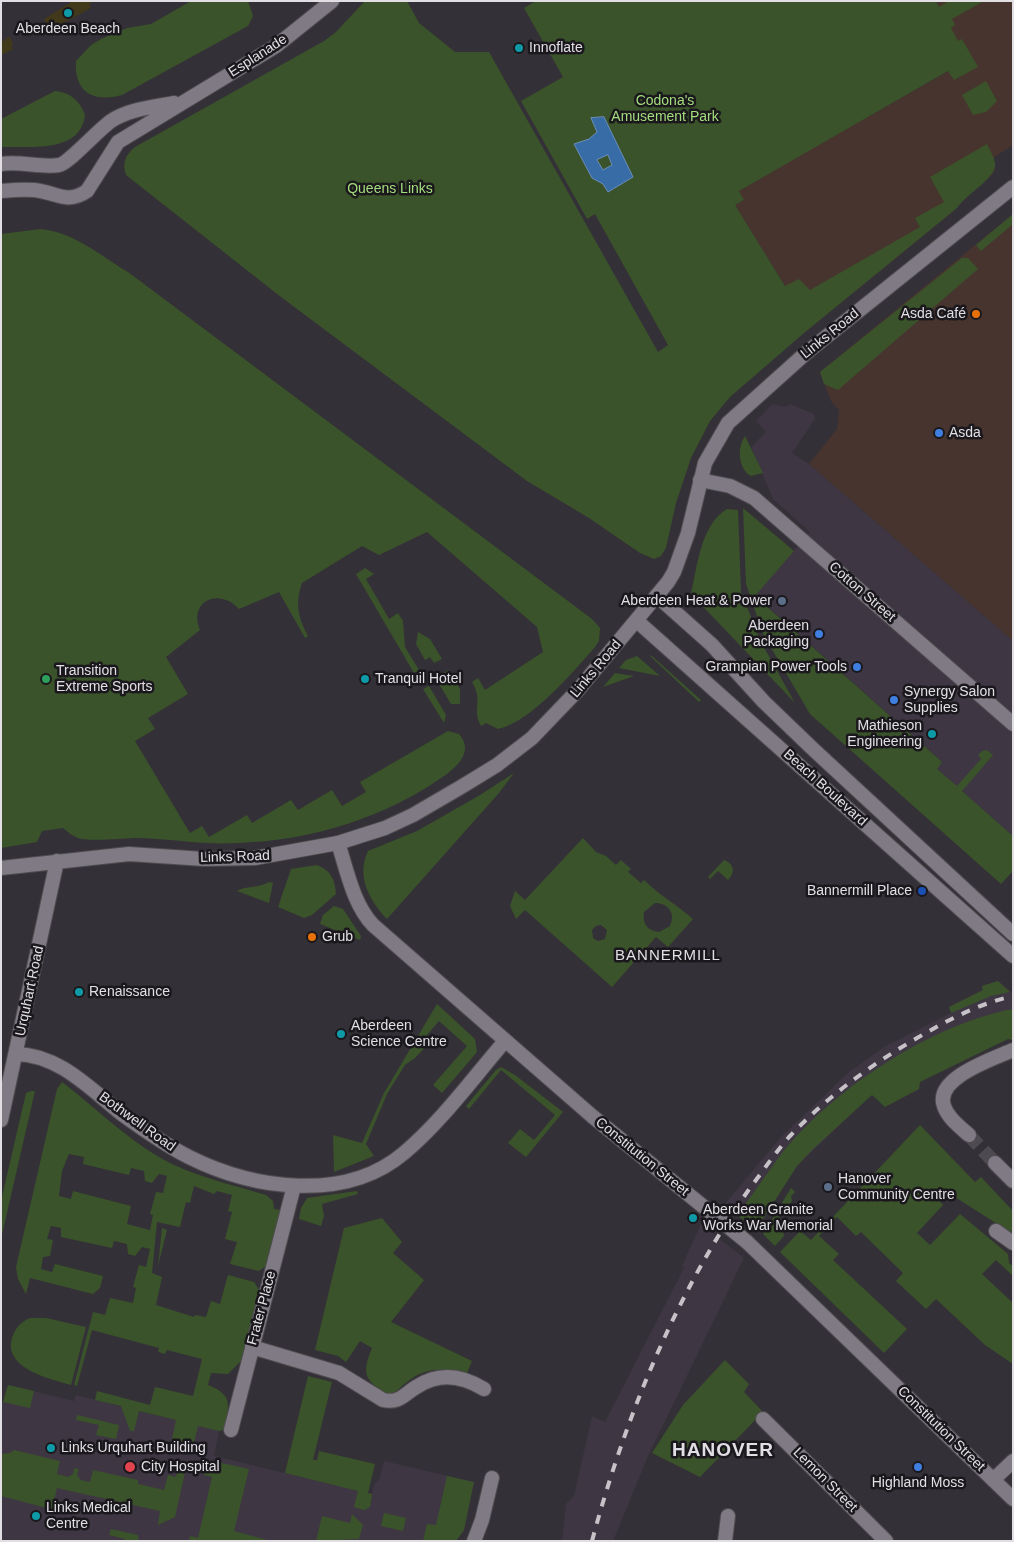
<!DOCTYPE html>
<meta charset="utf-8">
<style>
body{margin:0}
#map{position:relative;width:1014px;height:1542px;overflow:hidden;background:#343037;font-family:Arial,sans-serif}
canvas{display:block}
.frame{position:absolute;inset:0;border:2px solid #e2dfe4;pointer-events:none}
</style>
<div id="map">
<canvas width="1014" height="1542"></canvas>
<div class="frame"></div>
</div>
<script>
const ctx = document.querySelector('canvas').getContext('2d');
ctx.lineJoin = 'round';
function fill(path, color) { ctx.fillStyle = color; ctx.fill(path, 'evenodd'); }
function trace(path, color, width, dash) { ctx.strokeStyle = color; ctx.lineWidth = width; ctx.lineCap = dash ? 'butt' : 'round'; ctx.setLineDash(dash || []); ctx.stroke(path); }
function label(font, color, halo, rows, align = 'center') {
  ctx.font = font + ' Arial,sans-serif'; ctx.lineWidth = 5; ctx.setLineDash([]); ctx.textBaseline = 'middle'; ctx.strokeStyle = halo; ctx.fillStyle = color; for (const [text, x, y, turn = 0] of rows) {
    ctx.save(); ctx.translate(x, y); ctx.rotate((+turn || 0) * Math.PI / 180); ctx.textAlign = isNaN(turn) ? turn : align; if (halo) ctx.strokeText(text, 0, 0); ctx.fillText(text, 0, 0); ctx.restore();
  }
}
const commercial = new Path2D(`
 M936,1h77v144l-20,13 2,11 -3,6 -30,24 -5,9 -146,119 -82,-131 239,-136z
 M1013,214v427l-204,-177 28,-35 2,-19 -8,-9 -11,-29z`);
const built = new Path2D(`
 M772,404l13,3 5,-3 24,10 1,5 -23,34 17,11 204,177v195l-77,-68 6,-6 -187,-167 55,-63 -37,-33 -22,-52 15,-15 -10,-11z
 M998,981l15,13v39l-127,52 -17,12 -72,69 -41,64 -32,-25 58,-69 67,-64 35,-25 67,-34 -2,-6 33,-16v-5z
 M701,1224l43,34 -96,198 -35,85h-51l4,-37 8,-8 18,-80 13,6 79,-154 -2,-2z
 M8,1385l66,16 2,-6 143,36 -5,25 158,38 2,-9 6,-7 4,-17 90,21 -10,48 -8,11h-455v-139h2z`);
const green = new Path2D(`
 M191,1h57l5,15 -5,10 -126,69c-29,8 -48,-3 -46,-34l15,-16 10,-6 26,-11 24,-4z
 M365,1h42l12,22 36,29h34l169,300 10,-7 -73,-131 -8,5 -66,-118 42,-24 -39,-69 12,-7h400l3,6 10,-6h35l-32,18 3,6 -4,3 7,13 4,-2 16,28 -24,13 -6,-9 -209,120 5,9 -9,5 50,81 14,-7 11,11 110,-63 -5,-9 29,-16 -14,-25 57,-33c2,5 7,12 8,19 3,14 -30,32 -38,45l-153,125 -74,64 -20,24 -19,37 -15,45 -10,45 -5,8 -7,3 -14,-6 -51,-35 -62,-37 -250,-187 -151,-119c-4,-11 -1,-20 9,-28l189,-106 11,-8z
 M986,81l11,20 -11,11 -13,3 -11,-20z
 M55,91c15,1 25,10 30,24 -4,39 -57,31 -84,32v-28z
 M1013,214v10l-32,27 -5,-6z
 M41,229c35,4 58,26 87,43l464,347 8,9 -1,13 -4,6c-22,25 -64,75 -97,82l-12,-6 -5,3c-10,-18 3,-24 -9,-44l6,-4 7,12 58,-38 -6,-25 -110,-95 -48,23 -17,-9 -60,37c-7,21 -4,34 6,53l-3,2 -26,-46 -40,17c-20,-22 -51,-8 -39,21l-34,27 22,37 -40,24 7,11 -20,12 55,92 12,-7 7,11 38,-22 5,8 39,-23 7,10 34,-20 10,16 24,-14 -6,-10 88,-51 11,3c14,16 1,30 -12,40 -60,43 -136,67 -210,69 -33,2 -65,-4 -98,-5 -15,0 -50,4 -61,0 -6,-2 -11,-7 -15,-10l-21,3 -5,11 -36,6v-614z
 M962,258h6l10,11 -140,121 -14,-6 -4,-12z
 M745,436l18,37 -12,3c-13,-7 -14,-29 -6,-40z
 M743,508l51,43 -39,45 187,166 -5,7 20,17 24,-27 -3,-4 4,-4 5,-1 6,5 -31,36 51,45v35l-12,13 -191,-170 -47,-80 -17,-50z
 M727,509l11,1 3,82 20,50 34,61 -104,-109c6,-27 10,-70 36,-85z
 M365,568l9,6 -8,5 23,40 9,-6 5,8 2,26 14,23 -5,3 -58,-99z
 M418,632l12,7 12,20 -8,4 -4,-6 -5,3 -9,-16z
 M649,655l3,1 49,44 -2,2z
 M637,656l23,20 -41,-8 7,-8z
 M448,670l12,19v15h-9l-12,-20 5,-3 -4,-6z
 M615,673l19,3 -31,11z
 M429,686l17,29 -2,8 -21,-34z
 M514,773l-15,20 -112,126c-18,-19 -31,-43 -19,-68l49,-20 63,-36z
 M583,838l13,14 10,4 10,9 5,-5 10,9 -3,3 13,11 3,-3c15,15 32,24 49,39l-25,28 -12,-10 -44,50 -87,-77 -9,9 -6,-13 5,-15 10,9zM655,903c13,0 21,10 15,23l-11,6c-12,-1 -17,-9 -15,-20zM601,925l6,5 -2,9 -7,2 -5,-3 -1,-8 4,-4z
 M724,860c11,4 11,13 4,20l-10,-9 -8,8 -2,-2z
 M317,865c14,6 18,14 19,29l-24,21 -8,3 -26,-11 13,-38z
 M269,882l4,1 -4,20 -32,-12c7,-5 22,-3 32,-9z
 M334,906l9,3 18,27 -1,4 -40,-16 3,-9z
 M998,981l12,11 -19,4 -40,17 -2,-6 34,-17 -1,-4z
 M437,1004l38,35 2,13 -35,41 -9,-8 34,-39 -28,-25 -12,14 5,5 -17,18 -10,7 -18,29 -21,50 8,12 -40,16 -1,-37 29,8 22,-50z
 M1013,1009v31l-5,-1 -88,43 -1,7 -34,18 -13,-12 -59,54 -16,17 -41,64 -19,-15c15,-19 28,-39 42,-58 51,-66 152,-133 234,-148z
 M501,1067l14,8 48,37 -37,45 -18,-14 12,-14 14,11 21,-25 -54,-45 -32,39 -3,-3 30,-36z
 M62,1082c32,24 61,54 97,75 33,19 71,27 107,38l7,6 1,8 7,1 -15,56 -7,5 -29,-7 7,-22 -12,-3 7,-27 -4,-1 4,-16 -15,-4 -3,3 -20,-8 -4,17 -4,-1 -6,25 -23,-5 -5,51 10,4 -6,28 38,12 1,-2 11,2 5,-16 9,3 8,-29 26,7 6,9 -18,69 -14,14 -17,-1 -3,12c26,10 21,21 16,45l-5,1 -21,-5 -6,25 -3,2 -19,-4 6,-29 -37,-9 -5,20h-4l-9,-25 -26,-6 2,-9 53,14 5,-18 38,9 9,-37 -35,-9 -2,4 -7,-2 1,-4 -67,-18 -15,56 -3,-1 19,-73 12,3 5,-17 23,5 3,-15 -3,-1 6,-22 7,2 4,-18 -8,-2 -7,9 -7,-2 -1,-10 -13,-3 -2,7 -51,-11v-9l-10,-2 -4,13 6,1 -3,16 -7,1 -2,12 11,3 3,-8 48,12 -3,12 -7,6 -63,-16 -4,16 -8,-15 -2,-12 41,-178zM69,1154l15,3 -1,7 46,11 2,-7 13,3 1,10 7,2 7,-9 8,2 -4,17 -7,-1 -6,22 3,1 -3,15 -23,-6 4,-18 -58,-15 -2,8 -12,-3 3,-25z
 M31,1091h4l-34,148v-38l25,-108z
 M920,1125l55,57 6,-5 32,34v23l-66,-42 -8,8 4,5 -26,28 13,12 30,-31 48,40 1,9 4,3v10l-17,-16 -14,14 31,29v61l-28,-19 -49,-46 -10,10 -30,-28 7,-8 -42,-41 -5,4 -19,-19 -18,19 20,18 -6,6 74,69 -23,24 -104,-101 20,-21 11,9z
 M791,1188l4,4 -4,4 1,5 -13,14 5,21 -9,10 -12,-12z
 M357,1191l1,3 -36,10 2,12 -3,10 -22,-7 2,-11 6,-10z
 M382,1218l20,24 -9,11 31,27 -33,42 81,39 -5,12c-23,-4 -40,-7 -60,9 -7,5 -10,11 -20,13 -22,-16 -26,-20 -15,-47l-12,-7 -14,21 -8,-6 -23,-6 29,-122z
 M162,1228l5,2 -9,36z
 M30,1318h16l40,9 -15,58c-20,-6 -68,-16 -59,-47 3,-10 9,-16 18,-20z
 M725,1360l24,24 -5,8 19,20 -63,65 -48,-24 31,-48z
 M308,1376l24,6 -19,78h4l2,-9 56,13 -7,29 4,1 -2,13 -6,3 -10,-3 4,-16 -73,-18z
 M8,1385l26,6 -4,17 -27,-6z
 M77,1415l42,10 -3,14 -20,-4 3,-10 -23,-5z
 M14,1450l46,11 -3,13 11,3 5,-3 1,-6 5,1 -2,6 4,5 9,2 3,-12 45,10v4l26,6 4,-15 8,2 3,-15 7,3v3l-11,49 -17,8 2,-14 -103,-23 -4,17 6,2 -1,4 -57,-15v-42l9,-1z
 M208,1460l41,9 -15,62 37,10h-82l1,-5 8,2 14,-61 -8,-2z
 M447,1476l27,6 -10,48 -8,11h-33l4,-17 9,1z
 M384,1513l22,5 -3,13 -22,-5z
 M352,1514l11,11 -4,14 -43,2 6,-25 28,7z
 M111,1529l27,6 1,6h-14v-2l-16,-4z`);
const sand = new Path2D(`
 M73,1h21l-5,3 2,4 -41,22 -6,-11z
 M10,37l3,7 -2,2 2,3 -12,6v-13z`);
const water = new Path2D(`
 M604,117l29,60 -25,15 -5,-8 -11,-6 -18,-34 15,-5 8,-7 -6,-14zM608,155l4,10 -9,5 -6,-10z`);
const minorTunnel = new Path2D(`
 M969,1135l26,28`);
const minor = new Path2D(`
 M700,480l30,6 24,12 259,226
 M338,843c9,27 15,61 35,82l219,191 118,96
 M16,1054c44,1 74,35 106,60 22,16 43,31 67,43 64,32 156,46 215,-4 38,-32 69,-75 101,-112
 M969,1135c-9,-8 -21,-17 -25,-29 -10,-28 49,-47 69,-56
 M995,1163l18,18
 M996,1231l17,12
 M747,1242l266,257
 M252,1347l87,26 44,27c17,4 22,-7 35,-14 22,-14 45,-10 66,3
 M763,1419l123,122
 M231,1430l63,-244
 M993,1480l20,-19
 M474,1541l8,-21 10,-42
 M725,1541l3,-25`);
const tertiary = new Path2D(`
 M1,164c19,-3 41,4 58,1 10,-2 39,-35 52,-44 18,-12 42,-14 63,-18
 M1,191c11,-1 22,-2 33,-1 22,2 32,15 53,1l31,-49 158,-96 56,-45
 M657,596l55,49 52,57 50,48 199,184
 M637,621l376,335
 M1,868l128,-14 75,5 51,-1 83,-15 47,-15 28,-13 48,-28 36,-22 35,-27 46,-48 90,-108 6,-10 14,-39 17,-70 23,-40 78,-70 207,-166
 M1,1120l56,-259`);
const rail = new Path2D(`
 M592,1541c33,-123 84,-249 158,-353 13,-17 25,-35 39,-51 38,-40 80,-71 128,-99 31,-18 61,-34 96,-42`);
const minorBridge = new Path2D(`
 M710,1212l37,30`);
const markers = [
 [68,13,5,"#0f9aa8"],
 [519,48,5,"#0f9aa8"],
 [976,314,5,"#e8710a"],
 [939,433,5,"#3f7fe0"],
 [782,601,5,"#5c6f8a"],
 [819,634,5,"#3f7fe0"],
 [857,667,5,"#3f7fe0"],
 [46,679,5,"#2e9e5b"],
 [365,679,5,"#0f9aa8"],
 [894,700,5,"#3f7fe0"],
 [932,734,5,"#0f9aa8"],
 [922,891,5,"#1a4fb4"],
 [312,937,5,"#e8710a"],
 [79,992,5,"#0f9aa8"],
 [341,1034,5,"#0f9aa8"],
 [828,1187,5,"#5c6f8a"],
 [693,1218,5,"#0f9aa8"],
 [51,1448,5,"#0f9aa8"],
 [130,1467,6,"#e0444e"],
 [918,1467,5,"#3f7fe0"],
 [36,1516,5,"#0f9aa8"]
];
const poiNames = [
 ["Aberdeen Beach",68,29,"center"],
 ["Innoflate",529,48],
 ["Asda Café",966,314,"right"],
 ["Asda",949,433],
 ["Aberdeen Heat & Power",772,601,"right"],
 ["Aberdeen",809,626,"right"],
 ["Packaging",809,642,"right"],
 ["Grampian Power Tools",847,667,"right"],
 ["Transition",56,671],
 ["Extreme Sports",56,687],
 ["Tranquil Hotel",375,679],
 ["Synergy Salon",904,692],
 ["Supplies",904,708],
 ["Mathieson",922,726,"right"],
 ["Engineering",922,742,"right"],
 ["Bannermill Place",912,891,"right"],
 ["Grub",322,937],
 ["Renaissance",89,992],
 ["Aberdeen",351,1026],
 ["Science Centre",351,1042],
 ["Hanover",838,1179],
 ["Community Centre",838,1195],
 ["Aberdeen Granite",703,1210],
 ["Works War Memorial",703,1226],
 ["Links Urquhart Building",61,1448],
 ["City Hospital",141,1467],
 ["Highland Moss",918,1483,"center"],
 ["Links Medical",46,1508],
 ["Centre",46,1524]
];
const streetNames = [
 ["Esplanade",258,56,-33],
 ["Links Road",830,334,-39],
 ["Cotton Street",862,592,41],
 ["Links Road",596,669,-50],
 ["Beach Boulevard",825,788,42],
 ["Links Road",235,857,-2],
 ["Urquhart Road",30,991,-78],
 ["Bothwell Road",137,1122,36],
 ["Constitution Street",642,1157,39],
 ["Frater Place",262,1308,-75],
 ["Constitution Street",941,1429,44],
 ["Lemon Street",825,1480,45]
];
const parkNames = [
 ["Codona's",665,101],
 ["Amusement Park",665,117],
 ["Queens Links",390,189]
];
const neighbourhoodNames = [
 ["BANNERMILL",668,956]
];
const districtNames = [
 ["HANOVER",723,1451]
];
fill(commercial, '#47342e');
fill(built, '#3e3743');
fill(green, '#3a532a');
fill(sand, '#413919');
fill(water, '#386ca6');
trace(water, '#6b8eb9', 1);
trace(minorTunnel, '#4e4a51', 14, [14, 7]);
trace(minor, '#4f4c51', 16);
trace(tertiary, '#4f4c51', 16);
trace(minor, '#7f7a83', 14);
trace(tertiary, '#7f7a83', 14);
trace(rail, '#c6c2c8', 4, [9, 9]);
trace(minorBridge, '#4f4c51', 16, []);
trace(minorBridge, '#7f7a83', 14);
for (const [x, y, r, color] of markers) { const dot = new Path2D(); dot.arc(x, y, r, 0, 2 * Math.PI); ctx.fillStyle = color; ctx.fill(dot); trace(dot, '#1a181c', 2); }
label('14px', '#e2dfe4', '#1a181c', poiNames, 'left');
label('14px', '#e2dfe4', '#1a181c', streetNames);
label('14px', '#a4dd7d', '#1a181c', parkNames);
ctx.letterSpacing = '1px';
label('15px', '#e2dfe4', '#1a181c', neighbourhoodNames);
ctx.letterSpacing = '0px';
ctx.letterSpacing = '1px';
label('bold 19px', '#e2dfe4', '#1a181c', districtNames);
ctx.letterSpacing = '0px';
</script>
